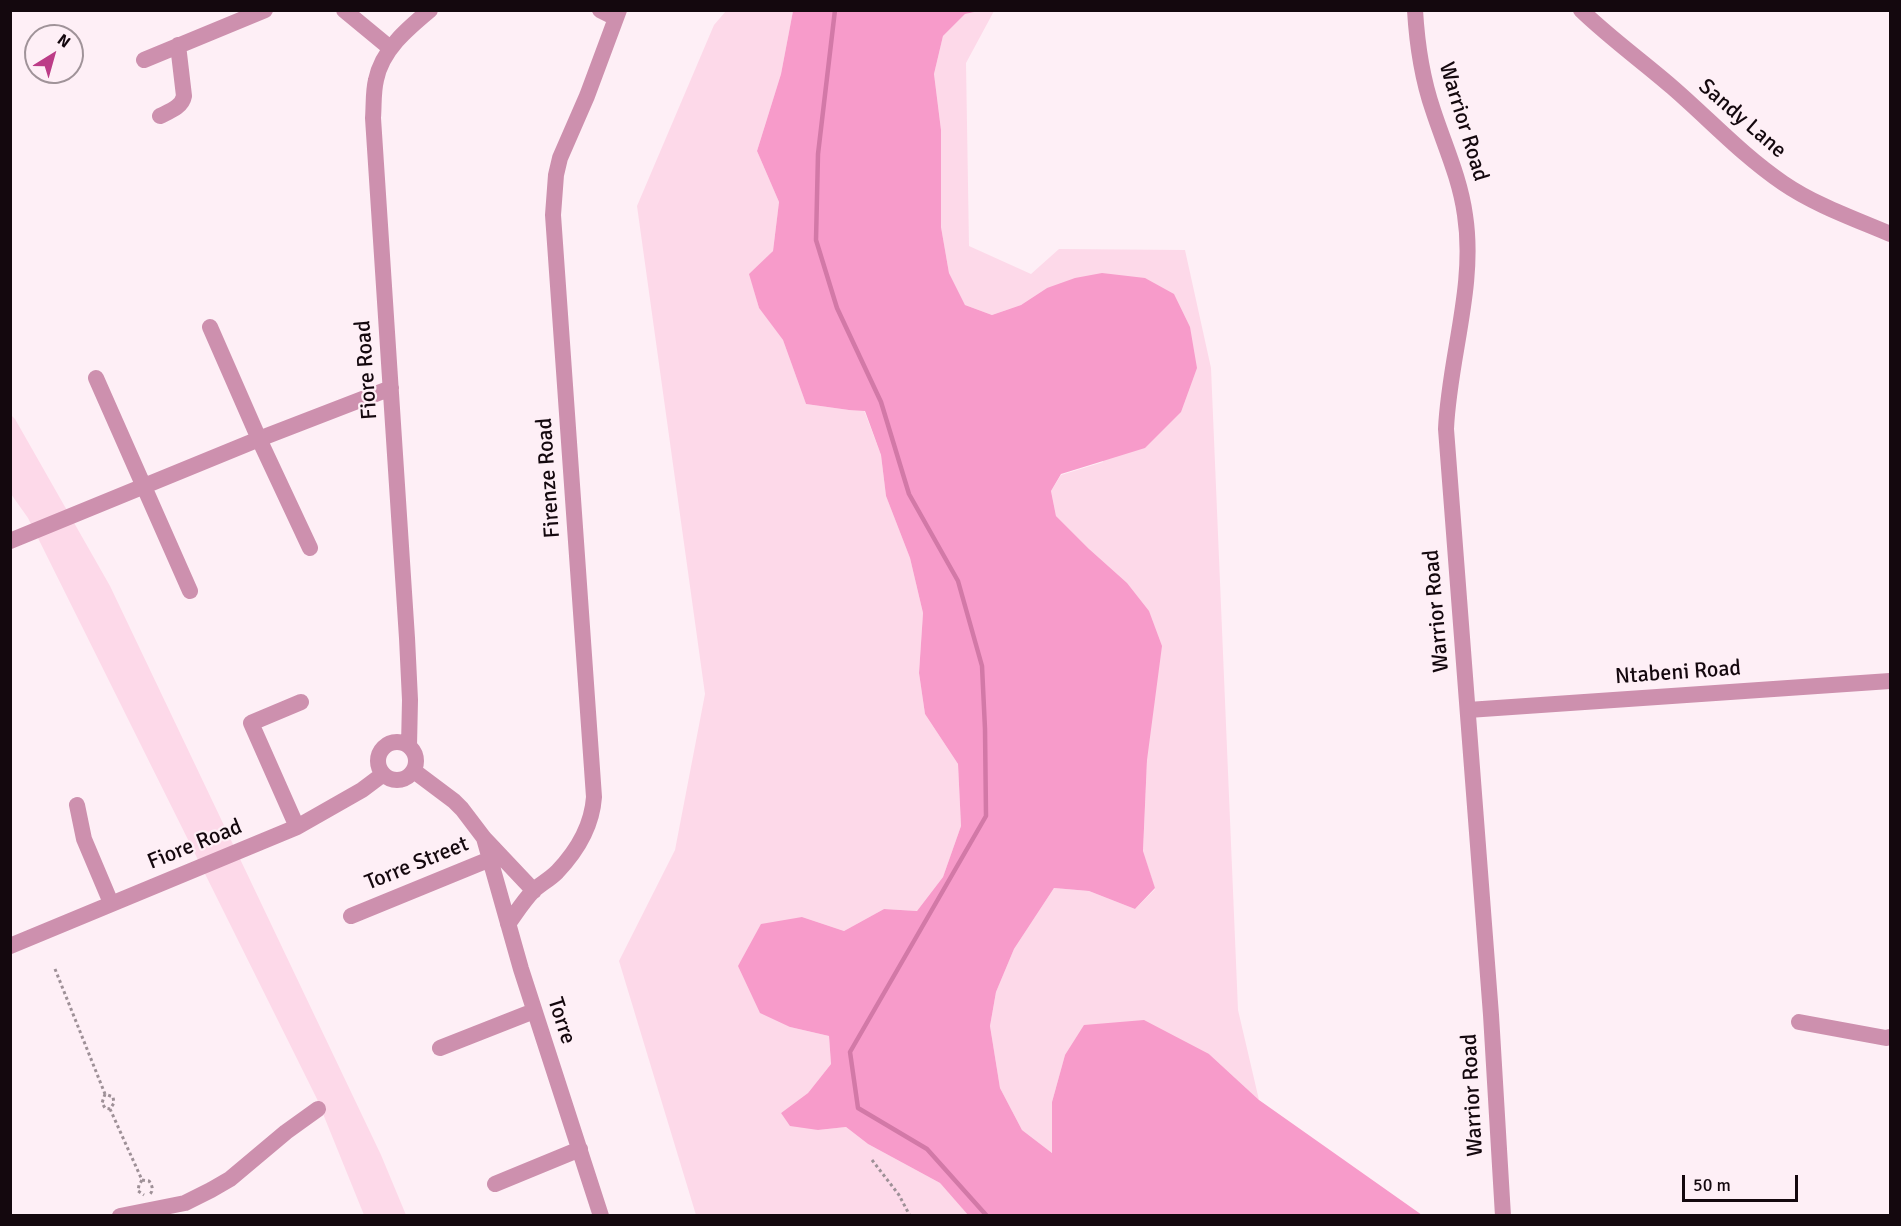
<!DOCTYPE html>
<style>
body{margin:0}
#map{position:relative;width:1901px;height:1226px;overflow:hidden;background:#feeff6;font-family:Signika,sans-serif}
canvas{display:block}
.frame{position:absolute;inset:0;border:12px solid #14080e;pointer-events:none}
.north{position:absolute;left:24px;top:24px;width:60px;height:60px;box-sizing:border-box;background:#feeff6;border:2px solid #a09399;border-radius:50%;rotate:37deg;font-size:16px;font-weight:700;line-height:24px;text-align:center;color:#14080e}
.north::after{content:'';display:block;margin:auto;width:21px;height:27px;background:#bc3c87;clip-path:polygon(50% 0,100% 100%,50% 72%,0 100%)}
.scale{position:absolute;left:1682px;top:1175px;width:116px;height:27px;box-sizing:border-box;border:3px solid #14080e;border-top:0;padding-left:8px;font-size:18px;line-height:21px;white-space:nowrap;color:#14080e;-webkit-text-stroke:4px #feeff6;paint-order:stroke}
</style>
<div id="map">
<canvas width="1901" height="1226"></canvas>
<div class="frame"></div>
<div class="north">N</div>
<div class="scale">50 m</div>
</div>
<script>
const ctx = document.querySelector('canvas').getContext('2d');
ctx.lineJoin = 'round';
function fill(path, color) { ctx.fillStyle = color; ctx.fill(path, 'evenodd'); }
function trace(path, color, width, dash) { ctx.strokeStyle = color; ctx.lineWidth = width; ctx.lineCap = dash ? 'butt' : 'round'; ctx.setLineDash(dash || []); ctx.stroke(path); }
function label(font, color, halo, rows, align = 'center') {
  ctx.font = font + ' Signika,sans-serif'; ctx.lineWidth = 4.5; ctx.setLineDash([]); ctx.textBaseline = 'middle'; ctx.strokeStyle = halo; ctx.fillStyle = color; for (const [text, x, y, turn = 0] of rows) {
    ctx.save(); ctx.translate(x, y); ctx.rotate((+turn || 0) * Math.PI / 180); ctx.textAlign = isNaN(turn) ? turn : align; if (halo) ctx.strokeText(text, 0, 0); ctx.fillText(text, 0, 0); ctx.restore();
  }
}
const green = new Path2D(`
 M726,11h67l-12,63 -24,77 22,51 -6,49 -23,24 9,33 24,32 23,64 43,6h15l17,45 5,41 24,62 13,55 -4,60 6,41 33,50 3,62 -18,51 -26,34 -33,-2 -40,22 -42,-14 -12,110 39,9 2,28 -23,29 -27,20 37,17 28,-3 22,17 72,39 28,32h-272l-77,-254 56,-111 30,-156 -68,-488 77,-181z
 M979,11h15l-28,52 3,183 62,28 28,-25 126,1 26,118 27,642 21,90 -50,-46 -144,1 -13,47v51l-30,-23 -22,-42 -10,-62 6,-34 18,-43 40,-61 35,3 46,18 20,-20 -12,-37 4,-92 -58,-211 -33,-33 -5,-25 10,-16 42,-13 -56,-174 -26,17 -29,10 -27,-10 -16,-32 -8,-46v-97l-7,-56 9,-38 22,-22z
 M10,414l5,5 95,167 271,569 25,60h-42l-47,-116 -289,-581 -17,-24z`);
const forest = new Path2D(`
 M793,11h186l-14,3 -22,22 -9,38 7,56v97l8,46 16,32 27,10 29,-10 26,-17 28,-10 27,-5 43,5 29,16 16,33 7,41 -16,44 -36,36 -84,26 -10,17 5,25 33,33 38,34 22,28 13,35 -15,114 -4,91 12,37 -20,21 -46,-18 -35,-3 -40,61 -18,43 -6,34 10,62 22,42 30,23v-51l13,-47 19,-30 60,-5 65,34 50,46 163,115h-454l-28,-32 -72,-39 -22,-17 -28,3 -28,-4 -9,-13 27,-20 23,-29 -2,-28 -39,-9 -30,-14 -22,-47 23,-42 41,-7 42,14 40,-22 33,2 26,-34 18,-51 -3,-62 -33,-50 -6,-41 4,-60 -13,-55 -24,-62 -5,-41 -16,-44 -16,-1 -43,-6 -23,-64 -24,-32 -10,-34 24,-23 6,-49 -22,-51 24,-77z`);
const stream = new Path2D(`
 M835,10l-17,144 -2,86 21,68 44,94 28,92 49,87 24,85 3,63 1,87 -136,236 8,56 69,41 60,67`);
const path = new Path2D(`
 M55,969l50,125 8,3 1,6 -4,6 -5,-1 -3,-5 3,-9
 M110,1109l32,71 -3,5 -1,6 6,4
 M872,1160l27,35 11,21
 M142,1180l7,1c3,4 5,9 1,13`);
const minor = new Path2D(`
 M344,10l46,38
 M600,10l16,8
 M1415,10c2,34 7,68 18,100 11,34 27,68 32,105 11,71 -16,143 -19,214l45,586 12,201
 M1581,10c29,28 61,51 91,77 37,32 70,68 111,96 32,22 72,36 107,51
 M144,60l121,-50
 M160,116c10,-5 22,-9 24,-20l-6,-51
 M210,327l49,112 51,109
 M96,378l94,213
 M10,541l249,-102 132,-51
 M1468,710l422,-29
 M378 761a19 19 0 1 1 38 0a19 19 0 1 1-38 0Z
 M409,746l1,-46 -3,-62 -34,-520c1,-13 0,-26 3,-38 6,-30 31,-51 54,-70
 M414,771l40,30 8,8 22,29 50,53
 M77,805l7,34 27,64
 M297,827l-46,-104 50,-21
 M484,838l37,131 80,247
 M351,916l149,-61
 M508,924c8,-11 16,-24 26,-34 7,-6 16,-11 23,-18 20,-21 35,-46 37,-75l-41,-582 3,-40 4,-17 27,-62 32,-86
 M10,946l287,-119 65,-37 20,-15
 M1799,1022l87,16 4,-1
 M440,1048l94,-37
 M495,1184l85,-35
 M120,1216l65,-13 26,-13 19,-11 56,-47 32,-23`);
const streetNames = [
 ["Sandy Lane",1742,119,41],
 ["Warrior Road",1463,122,73],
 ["Fiore Road",367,370,-94],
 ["Firenze Road",549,478,-94],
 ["Warrior Road",1437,611,-95],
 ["Ntabeni Road",1678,673,-4],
 ["Fiore Road",195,845,-22],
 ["Torre Street",417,864,-22],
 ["Torre",561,1021,72],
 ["Warrior Road",1473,1095,-93]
];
fill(green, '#fdd9e9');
fill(forest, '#f79bca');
trace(stream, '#d279a7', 4.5);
trace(path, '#9e9097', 3, [3, 3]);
trace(minor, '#cd90ae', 16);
label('22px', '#14080e', '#feeff6', streetNames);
</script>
